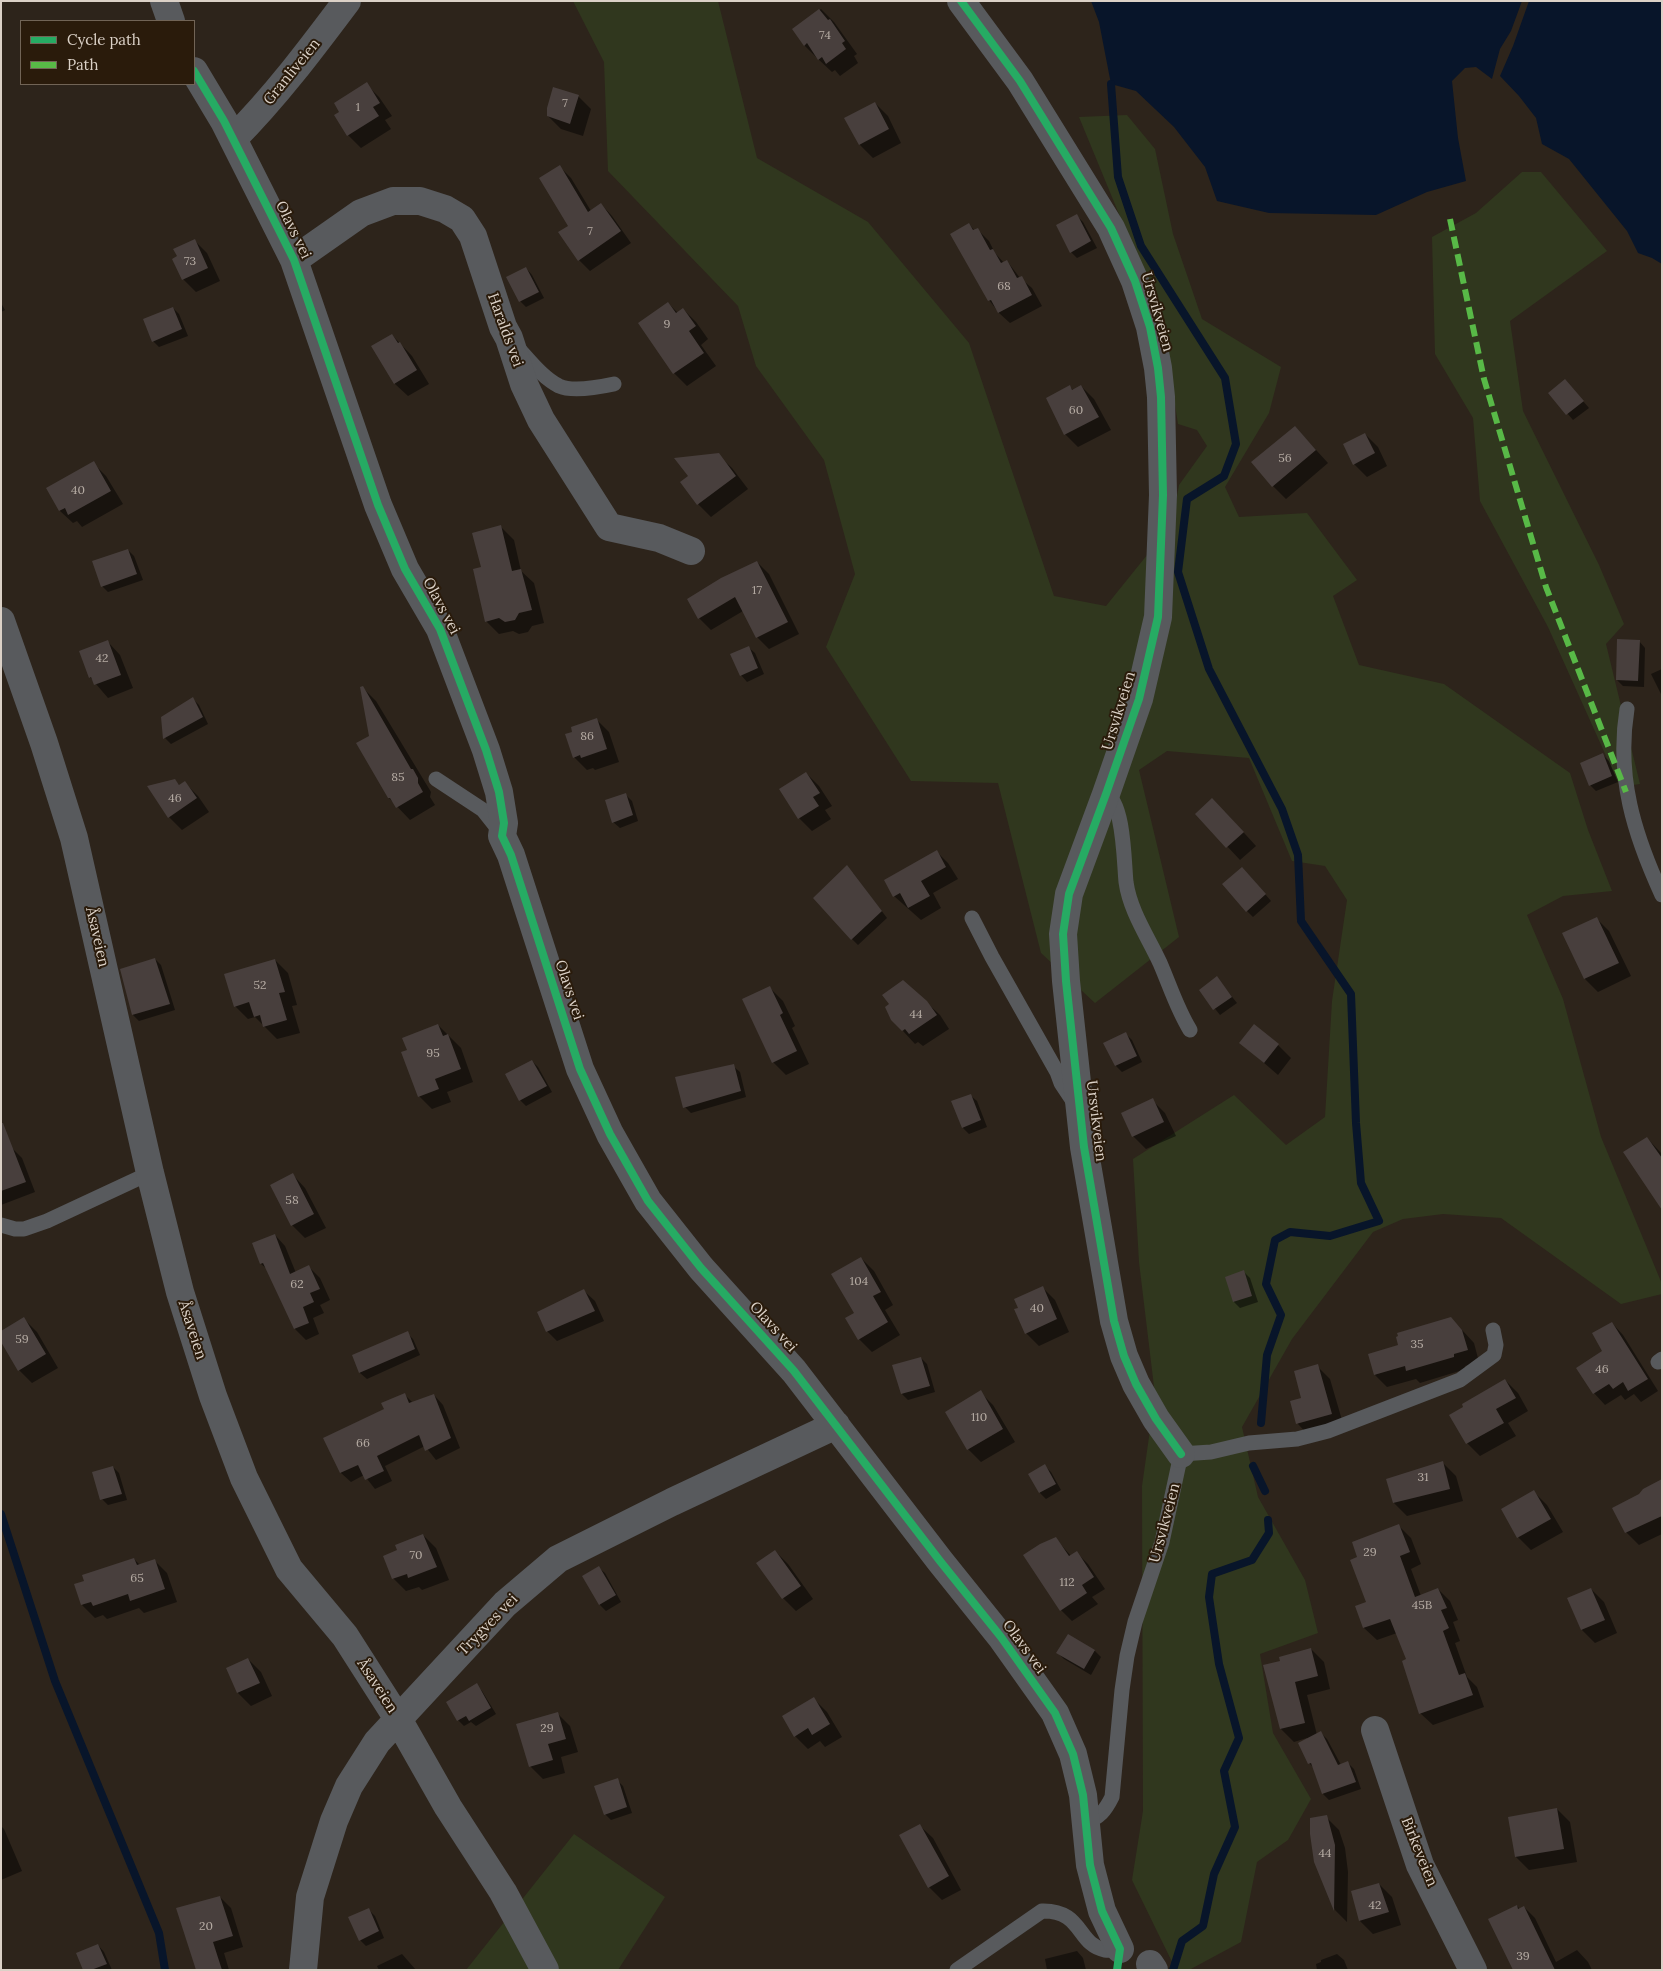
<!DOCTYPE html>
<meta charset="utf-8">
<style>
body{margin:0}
#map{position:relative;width:1663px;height:1971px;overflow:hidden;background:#2d241b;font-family:Lora,serif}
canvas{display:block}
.frame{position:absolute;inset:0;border:2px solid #dbd1c7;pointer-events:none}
.legend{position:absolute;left:20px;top:20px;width:175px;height:65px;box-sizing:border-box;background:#2a1b0b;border:1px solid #716456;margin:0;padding:6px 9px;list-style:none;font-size:15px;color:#dbd1c7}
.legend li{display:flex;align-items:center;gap:10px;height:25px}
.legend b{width:25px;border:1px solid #716456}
</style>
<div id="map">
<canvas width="1663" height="1971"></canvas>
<div class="frame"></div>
<ul class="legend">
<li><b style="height:6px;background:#26ab63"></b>Cycle path</li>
<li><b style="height:6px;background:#58b947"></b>Path</li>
</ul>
</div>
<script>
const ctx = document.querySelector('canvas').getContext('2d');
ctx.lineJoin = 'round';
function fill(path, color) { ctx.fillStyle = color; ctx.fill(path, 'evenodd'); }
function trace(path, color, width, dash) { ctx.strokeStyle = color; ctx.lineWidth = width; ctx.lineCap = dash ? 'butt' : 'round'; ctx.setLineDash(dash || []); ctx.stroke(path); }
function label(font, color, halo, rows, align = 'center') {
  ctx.font = font + ' Lora,serif'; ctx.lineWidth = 4; ctx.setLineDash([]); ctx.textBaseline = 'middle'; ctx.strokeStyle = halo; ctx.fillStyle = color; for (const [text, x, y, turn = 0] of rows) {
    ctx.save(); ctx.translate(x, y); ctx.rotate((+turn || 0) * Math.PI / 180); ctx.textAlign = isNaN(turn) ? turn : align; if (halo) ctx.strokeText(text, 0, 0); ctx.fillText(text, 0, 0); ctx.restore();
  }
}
const green = new Path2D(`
 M573,1h145l39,157 111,64 101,121 85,253 52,10 66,-82 7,-39 28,-39 -10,-16 -19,-6 -17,-108 -82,-199 48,-2 28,34 18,85 29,85 79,48 -12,46 -44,74 14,30 68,-4 50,67 -24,16 26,69 85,19 126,89 18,57 24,61 -49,5 -36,19 36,84 38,138 61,147v10l-41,10 -120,-86 -58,-4 -40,5 -30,13 -81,107 -50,88 16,70 47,83 13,53 -58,21 13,79 38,66 -23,41 -31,22 -16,80 -52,28h-13l-44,-90 11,-69 -1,-325 13,-91 -16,-133 -6,-103 101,-64 52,50 39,-28 7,-116 15,-101 -22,-34 -33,-5 -43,-103 -82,-7 -28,19 40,167 -84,66 -54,-50 -43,-170 -87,-2 -85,-134 29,-73 -31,-114 -68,-94 -18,-60 -130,-135 -4,-109z
 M1522,172h19l66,79 -97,70 13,90 76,154 25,59 -18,20 34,140 -20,3 -72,-160 -68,-126 -7,-83 -38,-64 -3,-117 44,-24z
 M574,1834l91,63 -47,73h-152z`);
const water = new Path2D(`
 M1091,1h431l-11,30 -11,18 -8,30 -16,-12 -11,1 -13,13 6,57 8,43 -39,11 -51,23 -107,-2 -52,-12 -12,-34 -31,-40 -38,-36 -25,-7 -12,-62z
 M1529,1h133v263l-10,-6 -14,-5 -11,-22 -58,-72 -27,-15 -6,-26 -17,-22 -19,-20 13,-30z`);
const shadow = new Path2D(`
 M821,9l13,13 23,32 -3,2 4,7 -18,13 -5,-6 -3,2 -15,-14 -13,-13 -11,-16z
 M366,84l13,13 13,19 -7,4 6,9 -30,19 -13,-13z
 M578,96l13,13 -8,27 -22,-7 -13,-13z
 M875,103l13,13 13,27 -28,15 -13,-13 -14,-26z
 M560,167l11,11 20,33 10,-7 11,12 19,27 -41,28 -11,-11 -9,-34z
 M1077,216l6,6 14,26 -20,10 -6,-6z
 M969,224l6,7 3,-1 11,11 6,12 9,10 3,-2 13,17 12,10 10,18 -32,17 -11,-10 -10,-13z
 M194,240l13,13 13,28 -24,11 -13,-13z
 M526,268l6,7 12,23 -18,9 -6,-6z
 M1,303l4,7 -4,2z
 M668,303l10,10 5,-4 13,13 12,17 -7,6 15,21 -29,20 -13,-13z
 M173,308l6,6 9,22 -29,11 -6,-6z
 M392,335l20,21 17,28 -21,12 -13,-12 -22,-38z
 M1081,386l13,13 17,31 -33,17 -13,-13 5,-47 4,4z
 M1571,387l18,21 -16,12 -23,-27z
 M1295,427l33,36 -42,36 -13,-13z
 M1365,434l13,13 9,19 -20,11 -13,-13z
 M718,455l14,13 16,21 -37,28 -13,-13z
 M93,463l13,13 17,28 -41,23 -5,-6 -4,2 -13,-12 -12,-22z
 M501,527l13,13 7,31 13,12 10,40 -12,3 -4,6 -9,2 -6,-3 -14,3 -13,-13 -4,-53z
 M128,550l6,6 9,24 -35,12 -6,-6z
 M757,562l12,12 30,60 -30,15 -12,-12 -14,-26 -32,19 -12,-12z
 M1639,641l6,7 -1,39 -21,-1 -6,-6z
 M108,642l12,13 13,33 -25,10 -18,-21z
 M748,647l7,6 9,21 -17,8 -6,-7z
 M1662,669v27l-11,-22z
 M363,688l13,13 55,91 -1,5 5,8 -25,15 -21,-22 -18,-62z
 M193,699l6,6 9,19 -37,20 -6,-6z
 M596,719l13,13 10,30 -24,8 -2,-2 -6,2 -13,-13z
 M1603,755l6,6 9,21 -22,9 -6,-6z
 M806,773l13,13 13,20 -7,4 6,9 -19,12 -13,-13 -18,-29z
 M175,780l5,6 5,-3 13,13 11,16 -27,18 -13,-13 -20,-30z
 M626,795l6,6 6,20 -18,7 -7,-6z
 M1225,812l31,34 -16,14 -43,-46z
 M936,851l12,12 10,16 -25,14 8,15 -20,12 -27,-24z
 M853,873l34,45 -29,27 -6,-6z
 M1248,874l23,27 -18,16 -6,-6z
 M1596,918l13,13 22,45 -33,16 -13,-13z
 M155,959l6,6 14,45 -36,11 -6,-6 -12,-45z
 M275,960l13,13 9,32 -5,1 8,27 -23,6 -22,-22 -7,2 -13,-13z
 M1217,978l20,25 -17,12 -20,-25z
 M770,988l13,13 12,25 -3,2 17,36 -23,11 -13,-13z
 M926,1002l14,13 9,14 -26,17 -5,-4 -3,2 -12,-13z
 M438,1025l23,23 12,34 -26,10 4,10 -19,7 -13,-13 -11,-46z
 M1126,1034l6,6 10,22 -20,10 -6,-6 -11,-22z
 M1241,1043l37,2 13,13 -13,17z
 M532,1061l6,6 14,25 -26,14 -6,-6z
 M733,1066l7,6 6,25 -55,16 -6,-6z
 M970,1095l7,6 10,26 -18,7 -6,-6 -10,-26z
 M1152,1100l13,13 11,23 -30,13 -13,-13z
 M1647,1138l15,16v49z
 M12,1148l10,10 13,34 -34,13v-53z
 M293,1175l12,13 21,40 -21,10 -13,-13z
 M275,1235l10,11 11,27 13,-6 11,11 10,22 -10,5 4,8 -11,5 6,16 -13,6 -11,-11 -27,-59 -7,-6z
 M861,1258l13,13 19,34 -8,5 15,25 -28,17 -13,-13 -3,-25z
 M1244,1272l6,6 8,24 -18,6 -6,-6 -8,-24z
 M1042,1287l13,13 14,32 -30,14 -13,-13z
 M584,1291l11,10 9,20 -47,20 -10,-10z
 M1451,1318l23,25 5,19 -14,4 1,3 -46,14 -4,-4 -29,8 -12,-12 25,-29z
 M24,1319l13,13 21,36 -26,15 -13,-13z
 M1612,1323l11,12 35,56 -17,11 -7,-8 -9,6 -4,-5 -16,10 -11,-12z
 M407,1333l6,6 7,16 -53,24 -7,-6 -7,-17z
 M921,1358l6,6 8,28 -27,8 -6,-6z
 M1317,1366l13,13 14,48 -34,10 -12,-13 -7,-22 12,-3z
 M1505,1380l13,13 10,18 -20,12 8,13 -36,20 -13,-13z
 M980,1392l13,13 22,37 -34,20 -13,-13 -22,-37z
 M405,1395l8,8 21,-8 9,10 17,43 -24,12 -11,-14 -40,20 7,15 -17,8 -11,-14 -13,7 -10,-9 -16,-35 60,-29z
 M1443,1463l13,13 7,25 -56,15 -13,-13 -6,-23z
 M1045,1466l6,6 10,18 -15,9 -6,-6 -10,-19z
 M113,1467l6,6 8,27 -19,5 -6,-6z
 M1662,1483v51l-23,11 -13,-13z
 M1534,1492l13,13 16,27 -32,18 -13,-13z
 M1399,1526l12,12 10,26 -10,5 10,27 17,-7 12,12 8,19 -5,2 7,19 -5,2 12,34 10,10 7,20 -51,18 -13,-12 -12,-53 -11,-27 -20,7 -13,-12 -8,-21 12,-5 -9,-44z
 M423,1535l13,13 13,32 -27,10 -3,-3 -13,4 -13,-13z
 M1056,1539l15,17 6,-3 11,11 17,25 -13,8 6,7 -26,17 -11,-11z
 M775,1551l13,13 25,35 -17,12 -13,-13 -25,-34z
 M134,1559l6,6 14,-5 13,13 10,29 -33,11 -5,-5 -32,11 -4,-4 -8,3 -13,-13z
 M598,1567l7,6 16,29 -15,9 -6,-6 -17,-29z
 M1591,1589l13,13 13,31 -22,10 -13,-13z
 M1068,1636l27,15 6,6 -10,18 -27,-16 -6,-6z
 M1311,1649l13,13 6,27 -23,6 10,40 4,-2 6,6 14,26 7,-2 6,6 7,20 -32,11 -6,-6 -9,-26 -5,-5 -2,-25 -13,4 -13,-13 -16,-63 17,-4z
 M248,1659l13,13 11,24 -21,10 -13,-13 -10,-24z
 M476,1685l6,6 14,23 -20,12 -5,-4 -7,4 -6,-6z
 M814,1699l13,13 15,25 -17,10 -5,-6 -12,8 -13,-13z
 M557,1713l13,13 8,26 -17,5 4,16 -22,6 -13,-13z
 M617,1780l6,6 9,27 -21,7 -6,-6z
 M1557,1809l13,13 7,40 -48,8 -13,-13 -6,-39z
 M1326,1817l13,13 6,18 3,24 -1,50 -12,-12 -20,-48z
 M1,1826l3,3 18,42 -21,9z
 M920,1826l13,12 28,52 -19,10 -13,-13z
 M1379,1884l13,13 9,28 -28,9 -13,-13 -8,-29z
 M220,1897l11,11 12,39 -19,6 5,17h-32z
 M1517,1906l3,3 4,-2 11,11 21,44 21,-12 11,12 4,8h-78z
 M369,1910l6,6 9,22 -18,8 -6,-6z
 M98,1945l6,7 8,18h-28z
 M1077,1951l6,7 3,12h-39l-2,-11z
 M402,1954l14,16h-37l-2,-4z
 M1337,1954l7,6 4,10h-31l-1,-6 5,-2v-2z`);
const stream = new Path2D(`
 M1111,84l7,93 23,69 84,132 11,66 -12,32 -37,23 -9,73 31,97 73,140 16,46 3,66 50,73 5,129 5,60 18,38 -49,15 -40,-4 -15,8 -9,44 15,31 -14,40 -6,68
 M1253,1466l12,25
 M1,1514l54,167 104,252 6,37
 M1173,1970l9,-29 21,-15 11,-52 21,-47 -11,-56 15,-33 -20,-74 -10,-67 3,-23 40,-14 17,-27 -1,-13`);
const building = new Path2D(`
 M819,9l9,11 2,-1 15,22 -3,2 4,6 -20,15 -4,-7 -4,3 -11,-17 -3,3 -12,-17z
 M367,82l13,21 -7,4 6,9 -32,20 -13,-21 5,-3 -5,-9z
 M553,87l26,8 -9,29 -23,-8v-8z
 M875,102l14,27 -30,16 -15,-27z
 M560,165l28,47 13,-9 20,28 -43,30 -20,-29 10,-6 -29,-48z
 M1077,214l14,27 -21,12 -14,-28z
 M969,223l4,7 5,-2 12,22 3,-1 8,14 6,-3 10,18 5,-2 10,19 -34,18 -7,-13 -3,1 -38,-67z
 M195,239l13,29 -26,12 -10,-21 5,-3 -4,-7z
 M526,267l13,25 -20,10 -13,-25z
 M668,302l8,11 7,-5 13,18 -7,5 15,22 -31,21 -35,-51z
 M173,307l9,22 -30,13 -9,-23z
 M392,334l6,9 2,-1 17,28 -23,14 -23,-38z
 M1565,379l19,22 -18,14 -18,-22z
 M1070,385l2,5 9,-5 18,32 -35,18 -18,-37z
 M1295,426l21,24 -44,37 -21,-25z
 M1365,433l10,20 -22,12 -10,-21z
 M719,453l17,23 -39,29 -17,-23 8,-6 -14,-18z
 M94,461l17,30 -43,24 -3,-7 -6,3 -13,-23z
 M501,525l11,46 9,-2 11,41 -13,3 -4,7 -10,2 -6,-4 -14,4 -12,-53 8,-2 -9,-34z
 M128,549l9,25 -36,13 -9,-26z
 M757,561l31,61 -32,16 -21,-41 -37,22 -11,-20 34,-21z
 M1617,639l23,1 -2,41 -22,-1z
 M108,640l13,35 -27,10 -3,-8 -2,1 -10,-27z
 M749,646l9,22 -18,8 -10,-22z
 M363,686l48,83h2l5,9v5l5,9 -27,16 -6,-10h-2l-32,-55 13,-7 -9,-49z
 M193,697l10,20 -40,22 -2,-22z
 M597,718l10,31 -26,9 -1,-3 -7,3 -8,-24 7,-2 -1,-5z
 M1603,753l9,23 -23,10 -9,-23z
 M806,772l14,21 -7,4 6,9 -21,13 -19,-30z
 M175,779l4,6 6,-4 12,17 -29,20 -21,-32z
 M626,793l7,22 -21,8 -7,-23z
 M1212,798l32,34 -18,16 -31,-34z
 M937,850l9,17 -25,14 9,15 -22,12 -8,-15 -7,4 -9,-17z
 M847,865l35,46 -31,29 -38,-42z
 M1242,867l24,27 -20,18 -24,-28z
 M1597,917l22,46 -35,16 -22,-46z
 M155,958l15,46 -38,11 -12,-46z
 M275,959l10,33 -6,1 8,27 -24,7 -3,-12 -6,2 -5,-15 -15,5 -10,-33z
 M1217,976l15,21 -19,13 -14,-20z
 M903,980l24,21 10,14 -28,19 -4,-5 -3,2 -11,-11 -6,-13 4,-3 -7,-9z
 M770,986l13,27 -3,2 17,36 -25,12 -30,-64z
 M438,1024l5,12 5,-2 13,35 -26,10 4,10 -21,8 -17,-45 6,-2 -5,-12z
 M1254,1024l25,20 -15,19 -25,-20z
 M1126,1032l11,24 -22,10 -12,-23z
 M532,1060l15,26 -28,15 -14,-27z
 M734,1064l7,27 -58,17 -8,-31z
 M971,1094l10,26 -19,8 -11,-27z
 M1153,1098l11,24 -32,15 -11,-24z
 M1,1123h2l23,59 -25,9z
 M1647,1137l15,21v52l-39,-58z
 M293,1173l21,41 -23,12 -21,-41z
 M275,1234l15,40 19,-9 11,24 -10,4 4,9 -11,5 6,16 -15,6 -31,-66 -3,1 -8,-21z
 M861,1257l20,35 -8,4 15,26 -30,18 -13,-22 9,-5 -23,-39z
 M1244,1270l8,26 -19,6 -8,-25z
 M1043,1286l14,33 -32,15 -11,-25 4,-1 -4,-9z
 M584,1289l11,22 -49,21 -9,-20z
 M24,1317l22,37 -28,17 -17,-29v-11z
 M1451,1317l11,13 6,20 -14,4v3l-48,14 -1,-5 -31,9 -6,-21 30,-9 -2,-8 2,-1 -1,-3z
 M1612,1322l36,57 -20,12 -5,-9 -10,7 -4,-5 -16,10 -17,-26 26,-17 -10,-18z
 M408,1331l7,18 -56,24 -7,-18z
 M921,1357l9,29 -29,8 -9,-29z
 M1318,1364l14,50 -36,10 -6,-23 11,-3 -7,-27z
 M1505,1379l11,19 -20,11 8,14 -38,21 -17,-29 14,-8 -1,-3z
 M981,1390l22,39 -36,21 -22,-38z
 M405,1393l4,10 25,-9 17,44 -26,13 -6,-16 -42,21 7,15 -19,9 -7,-15 -18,8 -17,-35 61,-29 -3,-6z
 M1443,1461l7,28 -57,14 -7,-24z
 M1045,1464l11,20 -17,9 -11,-19z
 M113,1466l9,28 -22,6 -8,-28z
 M1662,1479v37l-37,17 -13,-25 27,-14 4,-5z
 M1534,1490l17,29 -34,19 -16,-29z
 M1399,1524l11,28 -10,4 15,41 23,-9 9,20 -6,2 8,18 -6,3 16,44 6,-2 8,22 -54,19 -17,-53 4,-2 -16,-40 -27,9 -8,-22 11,-4 -16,-42 7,-3 -5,-15z
 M423,1534l14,33 -29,11 -1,-4 -15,5 -9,-23 14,-6 -2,-5z
 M1056,1537l13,19 8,-5 17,26 -12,8 5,8 -27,18 -37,-56 17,-11z
 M775,1550l26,36 -19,13 -26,-36z
 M134,1558l3,7 18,-6 10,30 -35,12 -2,-7 -35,12 -2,-4 -10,3 -7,-21 10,-3 -2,-6z
 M599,1566l17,29 -17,10 -17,-29z
 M1591,1588l14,32 -24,10 -14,-32z
 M1068,1634l27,16 -11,19 -28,-16z
 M1311,1648l7,28 -23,6 10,41 -25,6 -17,-64 17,-4 -1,-4z
 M248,1658l12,25 -23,10 -11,-25z
 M477,1683l14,25 -22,13 -3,-5 -9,5 -11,-19z
 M814,1697l16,27 -18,11 -4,-7 -14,9 -12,-21z
 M558,1712l8,27 -18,5 5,16 -24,7 -13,-43z
 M1321,1731l17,34 10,-4 8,21 -34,12 -11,-31 -3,1 -10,-21z
 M618,1778l9,29 -23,8 -10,-29z
 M1557,1808l7,41 -49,8 -7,-40z
 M1327,1815l8,30 -1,66 -20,-49 -4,-28v-16z
 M920,1824l29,52 -21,12 -29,-53z
 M1379,1883l10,29 -30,9 -8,-30z
 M220,1896l13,40 -20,6 9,28h-26l-20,-62z
 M1517,1905l1,4 6,-3 31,64h-42l-25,-51z
 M369,1908l10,23 -20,10 -11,-24z
 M98,1944l9,20 -16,6h-8l-7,-17z`);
const lane = new Path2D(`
 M518,348c12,13 25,30 41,38 13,6 41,1 55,-2
 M1627,709c-11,68 7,125 35,186
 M436,779l47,31 19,24
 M1106,794c18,8 18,69 20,88 4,29 22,55 34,81 10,23 17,46 30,67
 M972,918l20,39 65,115 4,11 14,21
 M1,1225l14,4h9l23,-8 103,-48
 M1658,1362l4,-3
 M1085,1823c15,-6 20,-12 27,-26l10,-107 5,-34 8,-34 27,-80 19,-88 30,-2 38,-9 48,-4 31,-8 132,-51 34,-25 2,-10 -3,-15
 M957,1970l85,-59c41,-1 35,34 63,39 5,1 10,0 15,-1`);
const street = new Path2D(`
 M164,1l7,20
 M961,1l59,80 91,147 24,53 15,46 8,41 3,29 2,98 -5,122 -19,82 -33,95 -37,100 -6,40 3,47 18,166 30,174 10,35 12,28 20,35 25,35
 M194,71l30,50 70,139 84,245 27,64 35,60 46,121 13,42 5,31 -2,13 9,19 69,214 30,65 38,67 53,67 93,103 146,190 61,76 54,76 18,41 10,41 7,70 12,46 18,38
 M233,139c42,-42 78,-90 114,-138
 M294,260l67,-47 32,-12h27l25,8 17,10 11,17 30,91 6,11 15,46 17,36 68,107 50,11 32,13
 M1,621l43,122 30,95 76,335 30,119 33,104 31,82 45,91 56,67 53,83 50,88 55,85 42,78
 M1375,1730l45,135 53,105
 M1150,1964l4,6
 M303,1970l7,-73 24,-76 15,-35 28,-44 128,-138 53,-45 114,-57 164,-77`);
const quiet = new Path2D(`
 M1450,219l34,160 62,208 80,205`);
const cycleway = new Path2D(`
 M961,1l59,80 91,147 24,53 15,46 8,41 3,29 2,98 -5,122 -19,82 -33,95 -37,100 -6,40 3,47 18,166 30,174 10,35 12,28 20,35 25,35
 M194,71l30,50 70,139 84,245 27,64 35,60 46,121 13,42 5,31 -2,13 9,19 69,214 30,65 38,67 53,67 93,103 146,190 61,76 54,76 18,41 10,41 7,70 12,46 18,38 -3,21`);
const numberNames = [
 ["74",825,36],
 ["7",565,104],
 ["1",358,108],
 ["7",590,232],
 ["73",190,262],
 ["68",1004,287],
 ["9",667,325],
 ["60",1076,411],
 ["56",1285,459],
 ["40",78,491],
 ["17",757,591],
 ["42",102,659],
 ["86",587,737],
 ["85",398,778],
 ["46",175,799],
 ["52",260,986],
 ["44",916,1015],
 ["95",433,1054],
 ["58",292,1201],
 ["104",859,1282],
 ["62",297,1285],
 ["40",1037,1309],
 ["59",22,1340],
 ["35",1417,1345],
 ["46",1602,1370],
 ["110",979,1418],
 ["66",363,1444],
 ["31",1423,1478],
 ["29",1370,1553],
 ["70",416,1556],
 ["65",137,1579],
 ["112",1067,1583],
 ["45B",1422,1606],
 ["29",547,1729],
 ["44",1325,1854],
 ["42",1375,1906],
 ["20",206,1927],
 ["39",1523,1957]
];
const streetNames = [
 ["Granliveien",292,72,-51],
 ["Olavs vei",293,230,64],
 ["Ursvikveien",1157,312,74],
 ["Haralds vei",505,330,70],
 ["Olavs vei",441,606,62],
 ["Ursvikveien",1119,711,-73],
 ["Åsaveien",97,937,77],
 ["Olavs vei",569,990,72],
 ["Ursvikveien",1096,1121,83],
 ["Olavs vei",773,1327,48],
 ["Åsaveien",192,1330,72],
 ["Ursvikveien",1165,1523,-75],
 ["Trygves vei",488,1625,-46],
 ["Olavs vei",1024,1647,54],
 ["Åsaveien",377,1686,57],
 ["Birkeveien",1419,1852,68]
];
fill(green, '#30371e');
fill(water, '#08152a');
fill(shadow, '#0007');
trace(stream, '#08152a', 8);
fill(building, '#483f3d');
trace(lane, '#585a5d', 15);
trace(street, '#585a5d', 28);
trace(quiet, '#58b947', 6, [12, 6]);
trace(cycleway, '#26ab63', 8);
label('12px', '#b6aca4', null, numberNames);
label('15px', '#dbd1c7', '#2a1b0b', streetNames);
</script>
